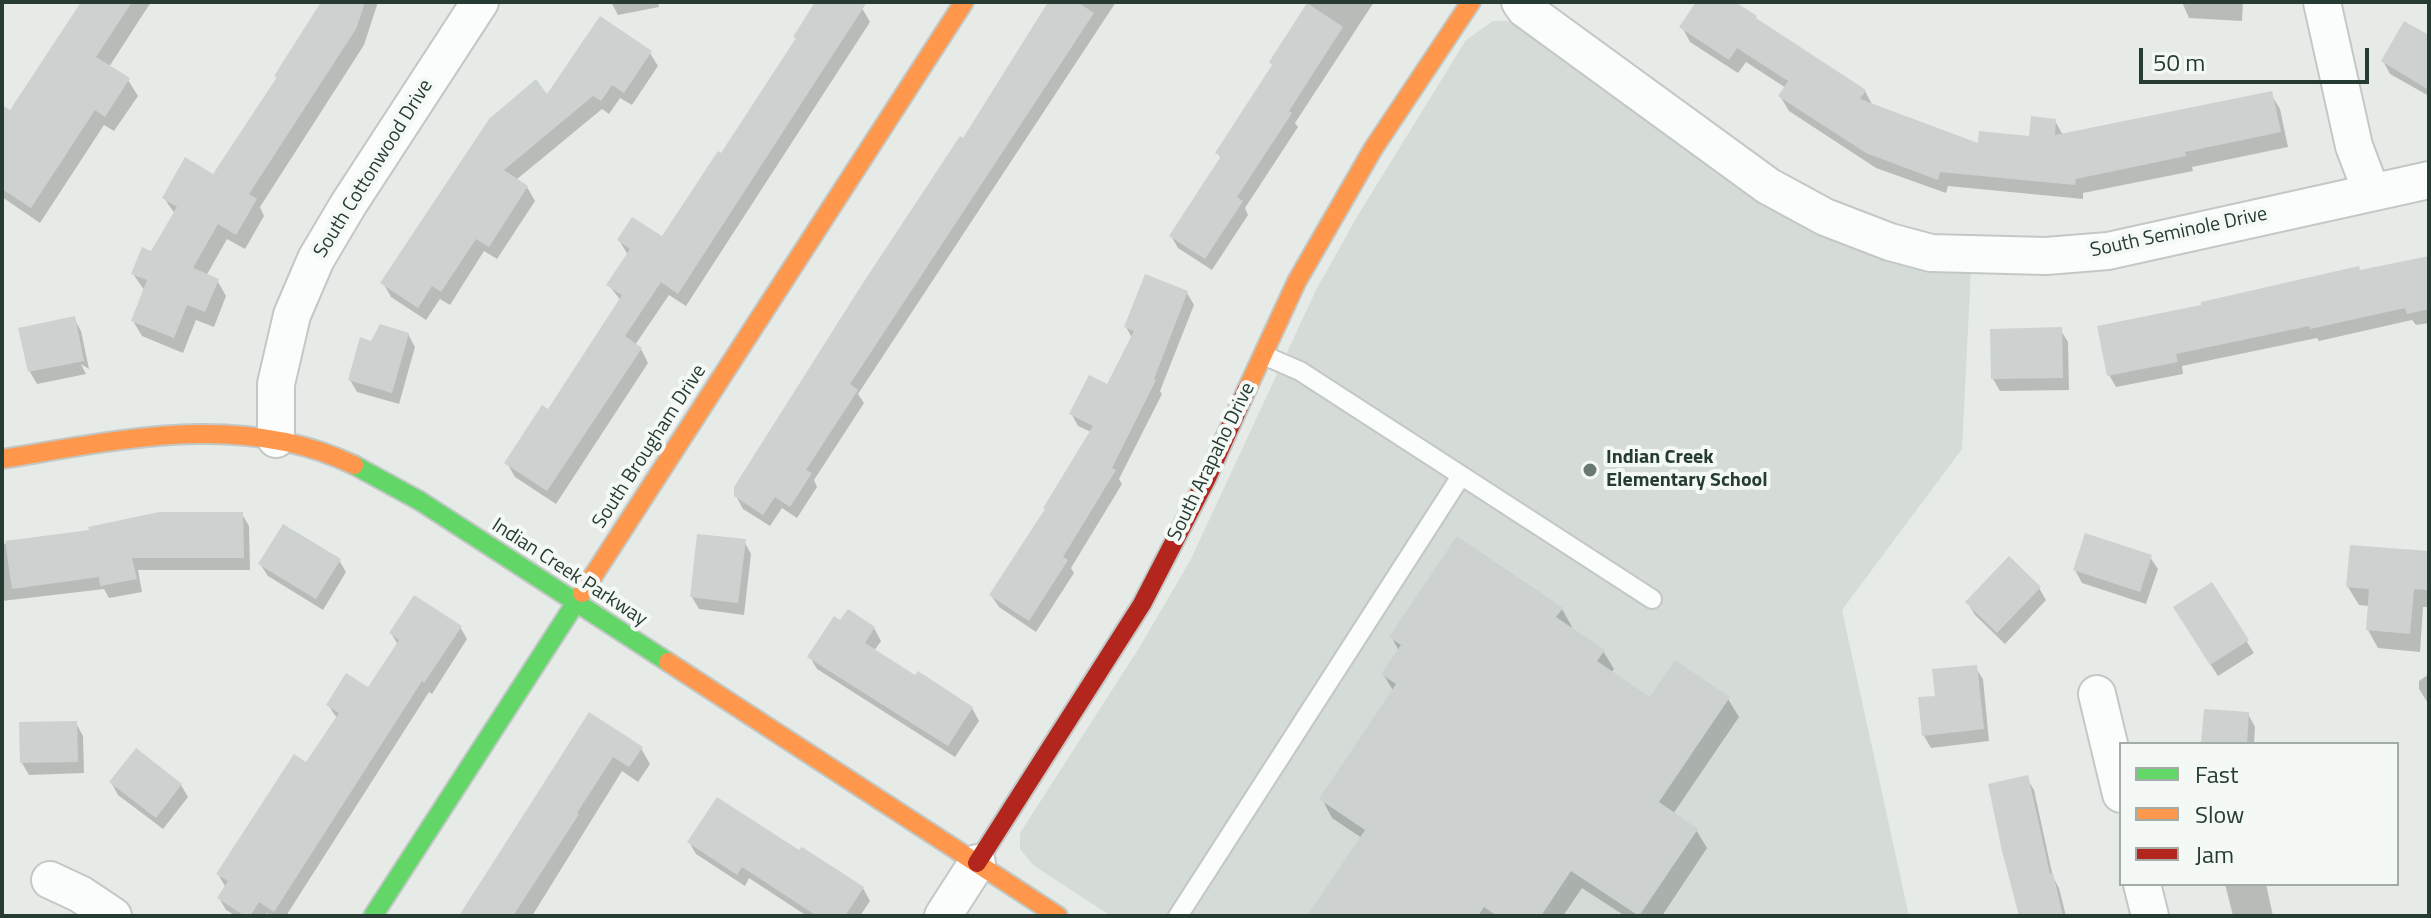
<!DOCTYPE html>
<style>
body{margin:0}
#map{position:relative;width:2431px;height:918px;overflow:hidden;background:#e6ebe8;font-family:"Titillium Web",sans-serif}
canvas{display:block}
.frame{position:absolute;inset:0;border:4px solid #263c33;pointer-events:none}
.legend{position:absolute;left:2119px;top:742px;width:280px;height:144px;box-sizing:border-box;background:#f5f9f6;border:2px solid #a2ada8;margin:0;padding:10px 14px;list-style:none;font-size:24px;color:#263c33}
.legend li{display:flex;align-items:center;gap:16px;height:40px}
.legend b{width:40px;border:2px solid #a2ada8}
.scale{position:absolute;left:2139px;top:48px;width:230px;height:36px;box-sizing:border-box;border:4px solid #263c33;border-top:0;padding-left:10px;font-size:24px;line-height:28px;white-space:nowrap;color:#263c33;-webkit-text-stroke:6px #f5f9f6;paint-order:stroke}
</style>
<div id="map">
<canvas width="2431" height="918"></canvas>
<div class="frame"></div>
<ul class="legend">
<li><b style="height:10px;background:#63d668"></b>Fast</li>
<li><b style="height:10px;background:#ff974d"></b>Slow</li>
<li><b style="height:10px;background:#b3261e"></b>Jam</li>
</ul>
<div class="scale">50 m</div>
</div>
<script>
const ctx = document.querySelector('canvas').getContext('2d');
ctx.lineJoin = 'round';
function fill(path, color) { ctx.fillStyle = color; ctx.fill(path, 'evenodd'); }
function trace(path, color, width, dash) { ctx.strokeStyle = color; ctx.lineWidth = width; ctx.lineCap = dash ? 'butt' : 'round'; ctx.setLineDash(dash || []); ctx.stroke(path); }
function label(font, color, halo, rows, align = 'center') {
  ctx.font = font + ' "Titillium Web",sans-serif'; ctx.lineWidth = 8; ctx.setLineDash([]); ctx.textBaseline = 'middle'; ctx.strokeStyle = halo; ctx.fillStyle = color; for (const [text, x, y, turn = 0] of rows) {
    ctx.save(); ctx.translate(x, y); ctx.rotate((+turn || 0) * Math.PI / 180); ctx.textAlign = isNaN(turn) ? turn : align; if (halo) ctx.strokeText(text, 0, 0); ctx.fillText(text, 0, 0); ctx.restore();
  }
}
const built = new Path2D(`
 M1493,21h14l18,5 282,200 61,28 58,12 45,4 -9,179 -120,161 67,306h-798l-78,-51 -13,-16v-16l119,-185 51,-87 126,-271 42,-75 108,-175z`);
const shadow = new Path2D(`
 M81,2h70l-42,65 19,13 10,16 -24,35 -10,-6 -64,98 -38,-26v-73l77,-116z
 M322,2h56l-14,43 -104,162 4,9 -19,33 -18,-10 -21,37 11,4 9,16 -12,31 -18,-7 -13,33 -41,-17 -9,-15 12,-30 -12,-17 19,-21 23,-39 -11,-16 50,-22 64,-97 -2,-3z
 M611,2h47l1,5 -41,8z
 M818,2h34l10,6 8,14 -184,284 -17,-11 -34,50 6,4 7,14 -92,141 -41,-27 -8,-14 42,-51 72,-111 -12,-16 19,-30 -9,-15 43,-1 60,-83 75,-116z
 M1051,2h65l-258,392 6,9 -50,77 3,7 -20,31 -15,-10 -12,18 -27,-17 -7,-13z
 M1311,2h63l-79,121 3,4 -53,81 3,7 -36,55 -34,-22 -7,-12 50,-77 -3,-6 56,-86 -3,-5z
 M1698,2h33l134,89 8,15 107,39 51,-7 24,-17 8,14 208,-41 9,15 8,38 -96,20 1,4 -110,22v6l-135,-13 -2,7 -70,-25 -87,-57 -9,-15 6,-8 -40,-26 -8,11 -48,-31 -8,-15z
 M2182,2h61l-1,19 -53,-3z
 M2429,37v59l-39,-22 -7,-13z
 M650,53l8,13 -26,39 -12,-7 -11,16 -7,-5 -86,71 11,7 8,14 -38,58 -13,-8 -34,54 -10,-6 -14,21 -35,-23 -8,-14 165,-186z
 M2429,258v65l-13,2 -4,-5 -93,21 -2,-3 -135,28 1,8 -67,13 -7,-12 95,-68z
 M1187,293l7,12 -34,86 2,3 -43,85 3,5 -51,84 3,5 -38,59 -37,-25 -8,-12 55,-84 45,-79 -13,-6 -7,-13 37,-26 24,-49 -6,-11z
 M74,318l7,13 8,38 -8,-5 5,10 -49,10 -7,-12z
 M2060,329l8,13 1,48 -69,1 -7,-12z
 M408,334l7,13 -16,57 -42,-12 -7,-12z
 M242,514l7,12 1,44h-112l4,22 -33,6 -5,-9 -102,12v-57z
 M744,541l7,13 -7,61 -45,-6 -7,-12z
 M2429,553v54h-6l-3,45 -42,-4 -10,-18 2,-24 -11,-1 -11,-18z
 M2150,557l8,12 -12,35 -64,-21 -7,-13z
 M339,560l7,12 -23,38 -55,-34 -8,-12z
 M2211,585l43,68 -36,23 -36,-56z
 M2039,588l7,12 -41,44 -30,-29 -7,-12z
 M1562,609l10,18 -1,2 32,22 11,18 -3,4 40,27 77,-1 11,18 -66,97 23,16 11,18 -45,68h-37l-43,-28 -19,28h-254l53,-78 -30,-20 -10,-19 72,-107 -11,-18 16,-23 -7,-13z
 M460,627l7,12 -35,55 -3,-2 -143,224h-15l-4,-3 -2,3h-29l-10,-6 -7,-12 7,-10 -8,-14 89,-109 30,-47 -9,-13 40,-15 30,-45 -7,-12z
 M874,628l7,13 -7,10 42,27 56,30 7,13 -24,36 -138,-88 -7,-12z
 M1975,667l8,12 6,62 -58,7 -7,-12 13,-38z
 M2429,674v31l-10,-16v-8z
 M2248,714l7,13 -1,17h-51z
 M589,715l52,33 9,16 -12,18 -16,-11 -90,145h-73z
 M76,723l7,13 1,37 -55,2 -7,-12z
 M2027,778l7,12 19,87 6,11 7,28h-46z
 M111,782l70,3 7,12 -25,32 -45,-34z
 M689,842l111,11 63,35 7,13 -10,15h-53l-58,-38 -4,8 -49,-32z
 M2225,884h41l7,32h-40z`);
const building = new Path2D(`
 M81,2h51l-36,55 34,21 -25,39 -10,-7 -64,98 -29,-19v-84l8,5z
 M321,2h44l-9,27 -107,165 8,5 -21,36 -18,-11 -25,44 26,11 -14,33 -18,-7 -13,33 -43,-17 16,-41 -16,-6 11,-27 9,4 26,-44 -15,-9 23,-41 28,17 64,-97 -3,-1z
 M815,2h52l-189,292 -17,-12 -36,54 17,12 -95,143 -43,-28 38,-58 6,4 74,-114 -16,-10 24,-36 -13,-9 15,-23 30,19 56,-85 3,2 75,-115 -3,-1z
 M1048,2h29l17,11 -244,371 8,6 -52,80 6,3 -22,34 -15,-10 -12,18 -29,-19v-9l127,-201 99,-150 3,2z
 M1696,2h39l22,14 -1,2 110,72 -6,9 118,44 1,-12 50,5 2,-20 25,3 -1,16 217,-44 9,41 -96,20 1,4 -110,23 -1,6 -135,-13 -2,8 -72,-27 -88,-57 10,-15 -51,-33 -8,12 -50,-33z
 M1307,3l36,24 -54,84 3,2 -55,84 6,4 -38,58 -36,-23 52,-80 -6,-3 57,-88 -3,-3z
 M600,16l52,35 -28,42 -12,-8 -11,16 -8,-5 -89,74 24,16 -39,61 -13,-8 -35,53 -9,-6 -14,22 -38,-25 109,-164 47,-40 11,15z
 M2404,21l25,14v55l-48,-29z
 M2429,256v53l-22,5 -2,-6 -95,21 -1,-3 -133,28 2,8 -71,14 -10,-50 104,-21v-3l158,-36 1,4z
 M1145,274l43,17 -34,88 2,1 -44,88 4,2 -53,87 5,3 -39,61 -40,-26 56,-86 -2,-1 50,-82 -24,-12 20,-39 18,9 27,-53 -10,-4z
 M75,316l9,45 -56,11 -10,-44z
 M380,324l29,9 -17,60 -44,-13 12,-43 11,4z
 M2062,327l1,51 -72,1 -1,-50z
 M159,512h84l1,46h-112l5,21 -37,7 -1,-9 -87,12 -7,-48 84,-11 -1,-3z
 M283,524l58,35 -25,40 -58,-35z
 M2085,533l67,22 -12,37 -67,-22z
 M697,534l49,5 -8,64 -48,-6z
 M1457,536l106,72 -7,9 49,33 -8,11 53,36 25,-37 55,37 -71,105 39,27 -59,87 -68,-45 -30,45h-44l-13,-9 -6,9h-171l58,-86 -46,-31 77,-115 -15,-10 20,-29 -12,-8z
 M2350,545l79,6v39l-15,-1 -4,45 -44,-4 3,-41 -23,-2z
 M2009,556l32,31 -44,46 -32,-31z
 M2212,582l37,58 -39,25 -37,-58z
 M414,595l48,31 -38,57 -2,-2 -148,231 -15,-10 -9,14h-5l-28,-18 11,-17 -12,-7 78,-120 12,8 33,-49 -13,-8 20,-32 22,14 31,-47 -10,-7z
 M848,609l27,18 -10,16 50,32 3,-4 55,36 -25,39 -141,-89 27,-41 6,4z
 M1977,665l7,64 -62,7 -4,-39 17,-1 -3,-27z
 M2204,709l45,3 -2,32h-46z
 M589,712l54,35 -14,20 -16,-10 -36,56 2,1 -66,102h-54z
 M77,721l1,41 -58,1 -1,-41z
 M136,748l46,36 -26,34 -47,-36z
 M2028,775l22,99 3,-1 10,43h-44l-17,-65 -14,-67z
 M717,797l82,53 3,-3 62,40 -19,29h-28l-75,-49 -5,8 -50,-33z`);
const lane = new Path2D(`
 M1263,355l37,16 352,228
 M1178,916l283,-440`);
const street = new Path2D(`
 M1520,2l5,7 243,177 57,31 65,25 41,11 115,3 62,-5 321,-71
 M2322,2l32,144 17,45
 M276,439v-55l16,-69 24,-56 32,-54 132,-203
 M2097,694l24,100
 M50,880l30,14 33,22
 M2142,884l8,32
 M943,916l34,-53`);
const fast = new Path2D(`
 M354,465l66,36 248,161
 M373,916l209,-323`);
const slow = new Path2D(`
 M1247,389l50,-108 76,-132 98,-147
 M2,459c118,-19 239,-48 352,6
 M582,593l382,-591
 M668,662l390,254`);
const jam = new Path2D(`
 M977,863l165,-259 65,-126 40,-89`);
const markers = [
 [1590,470,8,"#697972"]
];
const streetNames = [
 ["South Cottonwood Drive",374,169,-58],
 ["South Seminole Drive",2179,233,-12],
 ["South Brougham Drive",650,447,-57],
 ["South Arapaho Drive",1212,462,-64],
 ["Indian Creek Parkway",569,573,33]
];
const poiNames = [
 ["Indian Creek",1606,458],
 ["Elementary School",1606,481]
];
fill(built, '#d5dcd8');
fill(shadow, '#0003');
fill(building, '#cdd2d0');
trace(lane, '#c3c8c5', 22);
trace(street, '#c3c8c5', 40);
trace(fast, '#c2c8c5', 22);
trace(slow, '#c2c8c5', 22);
trace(jam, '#c2c8c5', 22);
trace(lane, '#fbfcfc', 18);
trace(street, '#fbfcfc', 36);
trace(fast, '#63d668', 18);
trace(slow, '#ff974d', 18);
trace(jam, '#b3261e', 18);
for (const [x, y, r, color] of markers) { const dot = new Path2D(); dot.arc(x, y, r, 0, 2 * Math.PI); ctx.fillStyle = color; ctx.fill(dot); trace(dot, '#f5f9f6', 3); }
label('20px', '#263c33', '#f5f9f6', streetNames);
label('bold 20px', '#263c33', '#f5f9f6', poiNames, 'left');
</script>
